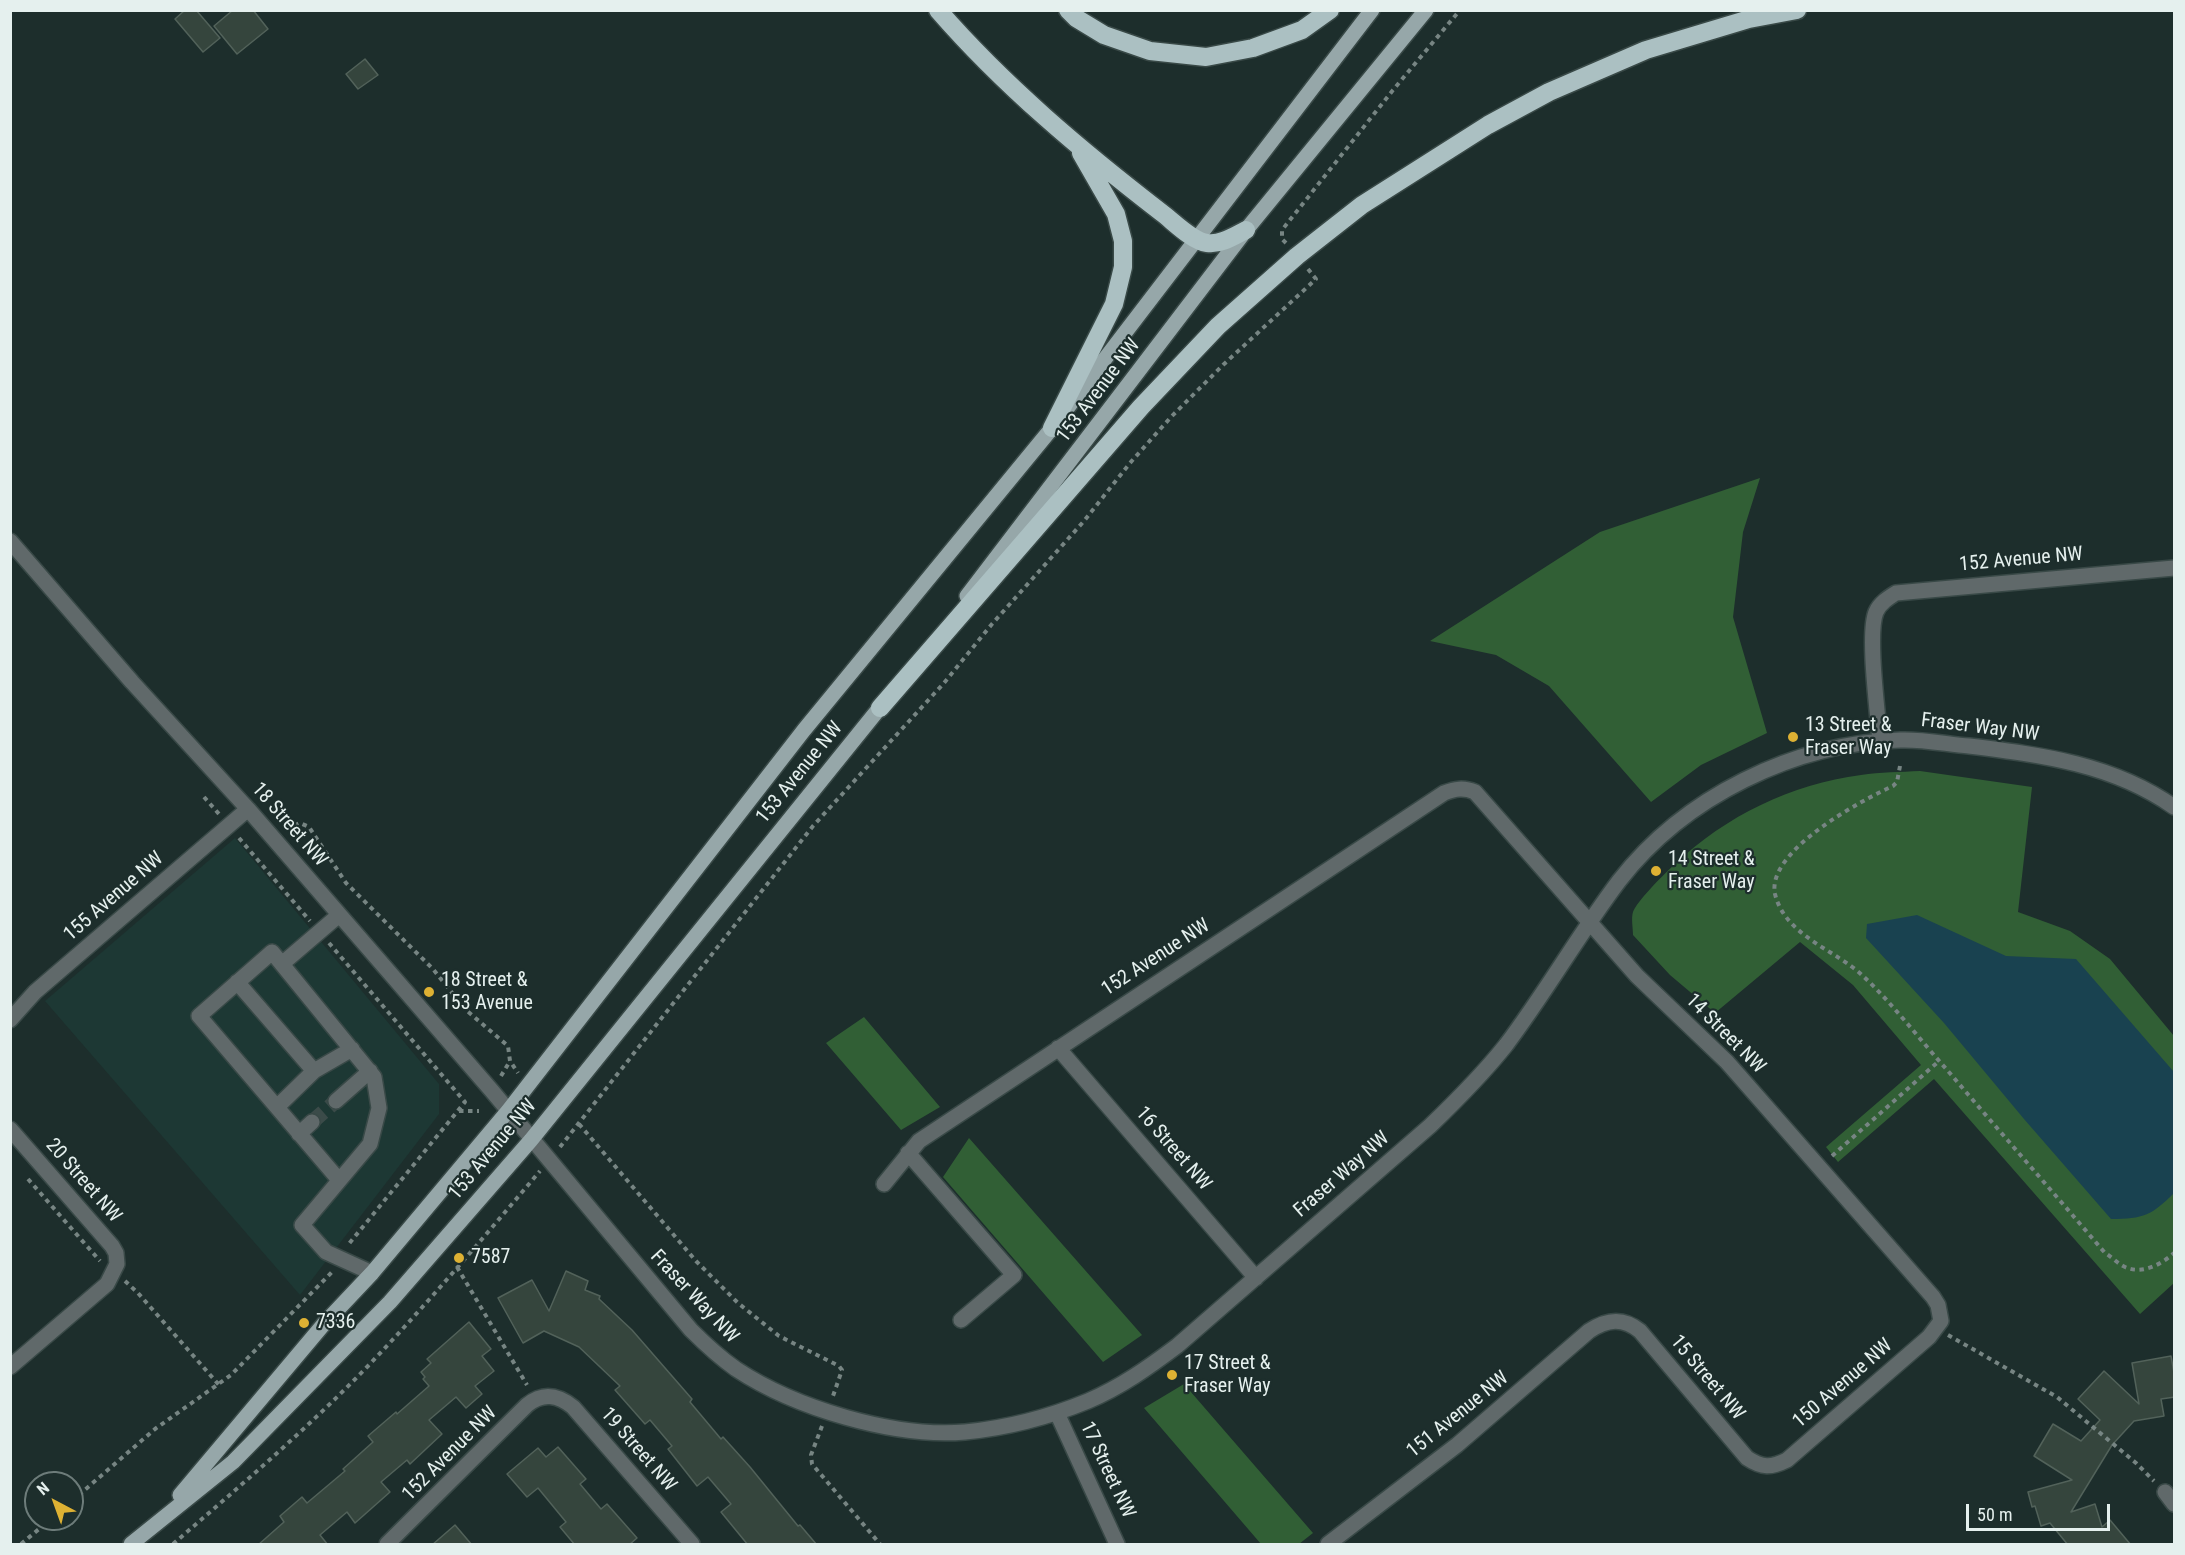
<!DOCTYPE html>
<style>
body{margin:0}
#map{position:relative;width:2185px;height:1555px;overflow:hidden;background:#1d2e2c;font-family:"Roboto Condensed",sans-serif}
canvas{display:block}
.frame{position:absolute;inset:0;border:12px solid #e5f0ee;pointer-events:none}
.north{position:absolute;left:24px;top:1471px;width:60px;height:60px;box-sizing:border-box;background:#1d2e2c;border:2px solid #6d7c7a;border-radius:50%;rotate:319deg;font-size:16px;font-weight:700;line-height:24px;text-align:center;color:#e5f0ee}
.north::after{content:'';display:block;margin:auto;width:21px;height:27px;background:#deb133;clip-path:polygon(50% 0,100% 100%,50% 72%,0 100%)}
.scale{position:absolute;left:1966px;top:1504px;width:144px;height:27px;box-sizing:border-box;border:3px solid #e5f0ee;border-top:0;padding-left:8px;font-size:18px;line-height:21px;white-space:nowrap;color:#e5f0ee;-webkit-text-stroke:4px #1d2e2c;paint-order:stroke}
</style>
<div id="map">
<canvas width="2185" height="1555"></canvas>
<div class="frame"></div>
<div class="north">N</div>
<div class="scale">50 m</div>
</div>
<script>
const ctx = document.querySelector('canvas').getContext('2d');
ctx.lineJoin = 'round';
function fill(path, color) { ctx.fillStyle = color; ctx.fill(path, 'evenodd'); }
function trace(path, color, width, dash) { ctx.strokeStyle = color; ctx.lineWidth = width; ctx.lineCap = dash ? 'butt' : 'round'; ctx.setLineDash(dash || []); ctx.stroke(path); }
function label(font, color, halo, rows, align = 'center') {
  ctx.font = font + ' "Roboto Condensed",sans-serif'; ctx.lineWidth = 4.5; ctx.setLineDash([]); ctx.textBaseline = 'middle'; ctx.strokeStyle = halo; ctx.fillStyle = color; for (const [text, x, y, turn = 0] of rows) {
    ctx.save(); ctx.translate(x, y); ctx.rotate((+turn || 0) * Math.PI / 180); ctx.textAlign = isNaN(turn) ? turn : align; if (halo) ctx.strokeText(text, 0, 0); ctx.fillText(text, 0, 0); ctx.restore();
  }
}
const built = new Path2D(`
 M235,838l204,246v30l-139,181 -255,-294z`);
const green = new Path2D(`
 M1760,478l-17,54 -10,85 34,116 -66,32 -50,37 -102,-116 -53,-31 -66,-14 170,-109z
 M1920,771l112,16 -14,125 52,19 40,28 64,77v247l-34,31 -206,-235 -96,83 -12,-15 95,-82 -68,-80 -53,-43 -85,71 -45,-38 -37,-40c0,-7 -2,-17 0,-23 3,-10 33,-40 42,-48 51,-48 116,-80 186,-89 19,-3 40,-3 59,-4z
 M864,1017l76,90 -39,23 -75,-87z
 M969,1138l173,197 -39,27 -160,-185z
 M1184,1384l129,149 -14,11h-38l-117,-136z`);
const water = new Path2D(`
 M1917,915l89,41 70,3 98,113v121c-22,22 -30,26 -63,26l-87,-100 -80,-96 -78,-85 1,-14z`);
const building = new Path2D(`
 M185,10h11l24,28 -17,14 -28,-33z
 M233,10h20l15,19 -31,25 -23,-28z
 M365,59l13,16 -20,14 -12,-15z
 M566,1271l22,10 -3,9 15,6 -1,3 33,31 60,69 -2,3 31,37 2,-2 27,30 48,59 2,-1 17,20h-69l-27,-33 10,-8 -23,-27 -11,9 -29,-37 4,-3 -22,-26 -5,4 -30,-34 5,-4 -41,-39 -35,-16 -21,12 -25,-45 34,-18 17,31z
 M469,1322l22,27 -9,7 12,15 -19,15 7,8 -16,14 -10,-11 -27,23 13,14 -32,30 -3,-4 -26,22 9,10 -35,31 -8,-11 -27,23 8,10h-70l26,-23 -4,-6 22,-19 5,6 38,-32 -2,-2 30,-27 -5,-6 28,-24 1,2 32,-28 -6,-7 2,-2 -4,-5 10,-9 -4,-4z
 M2171,1356l4,22v19l-14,2 3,17 -30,5 -22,24 -41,67 24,-8 7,23 8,-7 21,25h-63l-18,-22 -9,3 -6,-20 -3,1 -4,-15 44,-12 -38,-24 19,-32 28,17 19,-21 -22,-21 26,-28 35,33 -7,-41z
 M558,1447l28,32 -6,5 21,25 6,-5 30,34 -8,7h-54l-15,-18 6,-5 -28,-34 -11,9 -20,-23 31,-26 8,9z
 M455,1525l17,20h-40z`);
const minorTunnel = new Path2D(`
 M312,1122l24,-21`);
const path = new Path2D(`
 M1286,243l-4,-4v-9l111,-140 67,-80
 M1900,766l-3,16 -4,4c-31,14 -127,65 -118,108 10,42 61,56 88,82 29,27 58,65 85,95 52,61 105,121 157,182 7,4 13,11 20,14 17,8 37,-3 49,-14
 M204,797l15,17
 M286,829l14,-6 9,4 37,56 87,86 33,41 42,36 2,15 8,12
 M239,838l71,83
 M329,943l136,159 -117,143
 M501,1076l9,-15
 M459,1111h20
 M579,1124l117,137 42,42 41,33 60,30 3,4 -9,26
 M560,1147l253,-321 131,-143 48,-59 92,-103 46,-58 41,-46 52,-52 93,-86 -8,-10
 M1832,1156l107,-95
 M28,1179l72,82
 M457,1267l70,118
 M125,1281l13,12 81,92
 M1948,1335l109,62 79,66 18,18
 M822,1426l-11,29 1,9 68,80
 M72,1501l83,-72 76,-54 101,-103
 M21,1544l30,-25
 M173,1544c66,-57 134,-115 195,-178 60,-63 116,-129 172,-195`);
const minor = new Path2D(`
 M10,541l122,141 116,127 244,282 199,239c14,14 28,27 45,39 59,39 158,69 229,63 42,-4 84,-15 123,-31 33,-14 61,-34 89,-55l253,-220c27,-26 53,-52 76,-81 40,-53 73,-111 113,-164 65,-84 175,-138 281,-141 22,-1 46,4 69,6 73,9 144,18 205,61
 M1880,742c-2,-28 -13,-108 -4,-130 4,-9 12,-14 20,-19l278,-25
 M283,963l56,-48
 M237,982l77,89 -37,36
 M10,1020l25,-28 213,-183
 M1058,1048l198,230
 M314,1071l38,-22
 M336,1101l34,-30
 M10,1129l102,117 4,7 1,11 -10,20 -97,83
 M299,1134l13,-12
 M908,1153l106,122 -53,45
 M339,1180l-140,-164 73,-64 102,125 5,31 -9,36 -68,81 24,27 46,21
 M884,1184l35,-43 525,-348c11,-4 19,-6 31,-1l162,184 90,86 206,235 5,8 3,16 -12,16 -142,123c-16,8 -25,8 -40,-2l-107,-127c-17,-14 -33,-12 -51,0l-132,114 -129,99
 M1057,1413l60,131
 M2165,1492l9,12
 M387,1544l140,-139c16,-13 31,-10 46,2l119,137`);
const major = new Path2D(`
 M967,596l279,-366 180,-220
 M180,1495l143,-170 49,-52 136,-162 296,-381 248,-302 320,-418
 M131,1544l102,-82 157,-160 141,-162 355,-440`);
const highway = new Path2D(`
 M938,10c66,76 145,142 224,203 12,9 30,28 45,30 14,2 27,-7 39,-13
 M1068,10l8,8 28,17 46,16 56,6 47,-9 49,-18 28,-20
 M1052,428l62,-124 9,-37v-26l-7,-27 -35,-61
 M880,708l261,-301 77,-81 79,-70 65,-51 126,-80 61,-33 97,-42 103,-31 48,-9`);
const markers = [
 [1793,737,6,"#deb133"],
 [1656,871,6,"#deb133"],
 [429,992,6,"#deb133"],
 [459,1258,6,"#deb133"],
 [304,1323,6,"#deb133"],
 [1172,1375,6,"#deb133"]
];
const streetNames = [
 ["153 Avenue NW",1099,391,-53],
 ["152 Avenue NW",2021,560,-5],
 ["Fraser Way NW",1980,728,7],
 ["153 Avenue NW",800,773,-51],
 ["18 Street NW",289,825,49],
 ["155 Avenue NW",114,897,-41],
 ["152 Avenue NW",1156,958,-33],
 ["14 Street NW",1725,1034,45],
 ["16 Street NW",1173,1149,49],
 ["153 Avenue NW",493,1150,-50],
 ["Fraser Way NW",1342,1175,-41],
 ["20 Street NW",83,1181,49],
 ["Fraser Way NW",694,1297,47],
 ["15 Street NW",1707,1378,50],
 ["150 Avenue NW",1843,1384,-41],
 ["151 Avenue NW",1458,1415,-39],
 ["19 Street NW",638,1450,49],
 ["152 Avenue NW",450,1454,-45],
 ["17 Street NW",1107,1470,65]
];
const poiNames = [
 ["13 Street &",1805,726],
 ["Fraser Way",1805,749],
 ["14 Street &",1668,860],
 ["Fraser Way",1668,883],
 ["18 Street &",441,981],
 ["153 Avenue",441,1004],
 ["7587",471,1258],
 ["7336",316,1323],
 ["17 Street &",1184,1364],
 ["Fraser Way",1184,1387]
];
fill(built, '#1d3834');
fill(green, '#315f35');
fill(water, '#194250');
fill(building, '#35453d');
trace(building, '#52625a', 1.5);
trace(minorTunnel, '#3b4b49', 15, [15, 8]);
trace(minor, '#394947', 18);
trace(major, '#394947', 18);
trace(highway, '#394947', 21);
trace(path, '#778583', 4, [4.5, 4.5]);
trace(minor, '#60696a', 15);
trace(major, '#96a7a9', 15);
trace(highway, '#abc0c2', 18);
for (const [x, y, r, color] of markers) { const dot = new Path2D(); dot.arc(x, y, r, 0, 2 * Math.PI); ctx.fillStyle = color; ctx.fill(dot); trace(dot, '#1d2e2c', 2); }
label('20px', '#e5f0ee', '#1d2e2c', streetNames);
label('20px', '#e5f0ee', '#1d2e2c', poiNames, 'left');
</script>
